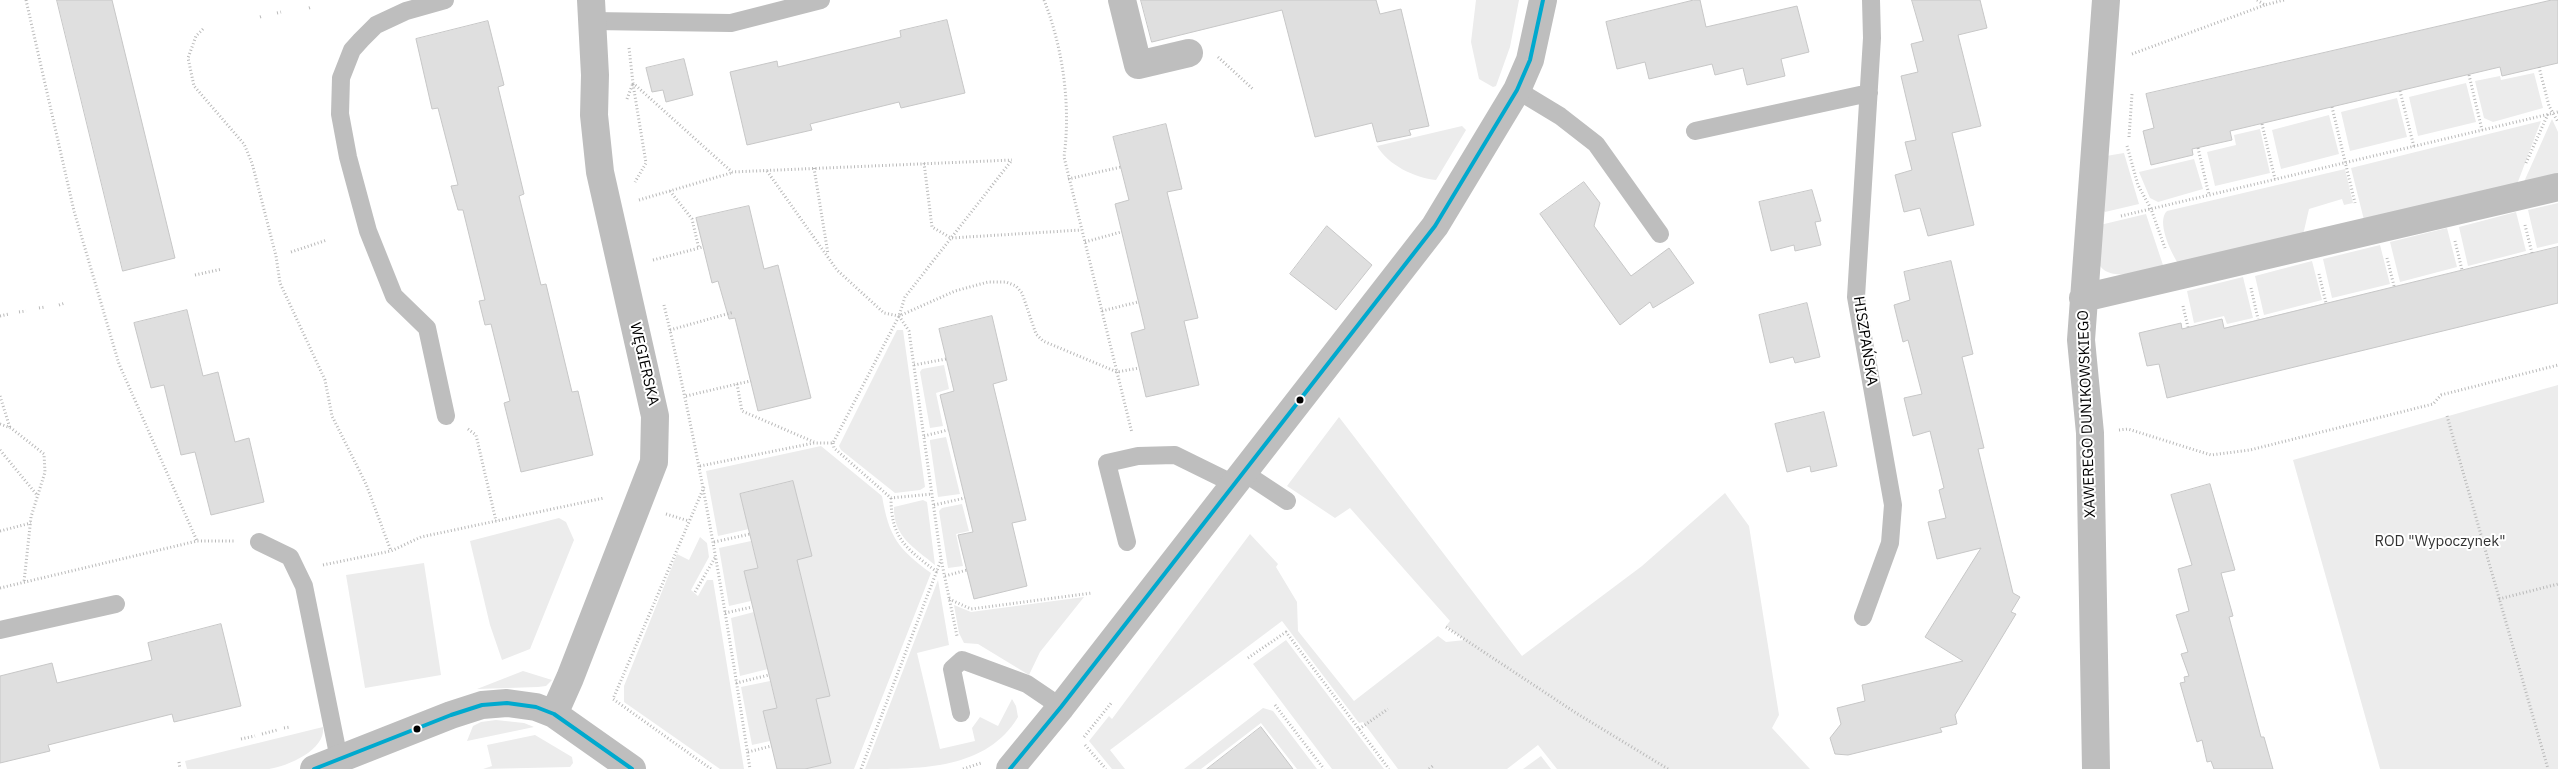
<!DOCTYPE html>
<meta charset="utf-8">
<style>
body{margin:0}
canvas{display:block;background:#fff}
</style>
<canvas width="2558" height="769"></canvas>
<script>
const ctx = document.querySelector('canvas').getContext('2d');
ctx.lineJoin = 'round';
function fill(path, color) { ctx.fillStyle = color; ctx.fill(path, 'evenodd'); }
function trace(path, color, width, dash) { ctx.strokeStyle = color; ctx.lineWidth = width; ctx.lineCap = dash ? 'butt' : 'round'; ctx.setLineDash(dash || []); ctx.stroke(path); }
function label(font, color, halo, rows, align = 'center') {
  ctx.font = font + ' "IBM Plex Sans",sans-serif'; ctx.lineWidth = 4; ctx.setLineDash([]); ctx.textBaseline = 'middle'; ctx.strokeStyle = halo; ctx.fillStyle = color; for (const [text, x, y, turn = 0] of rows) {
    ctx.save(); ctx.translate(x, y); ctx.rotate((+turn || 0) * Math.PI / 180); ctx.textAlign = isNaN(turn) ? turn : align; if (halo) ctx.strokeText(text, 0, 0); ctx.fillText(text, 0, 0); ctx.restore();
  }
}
const green = new Path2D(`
 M1476,0h43l-9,47 -14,39 -3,1 -14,-8 -8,-37z
 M2534,73l9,35 -50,14 -9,-4 -9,-37 25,-5 1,4z
 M2466,83l10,39 -58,14 -9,-39z
 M2397,98l10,39 -57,14 -9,-39z
 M2329,115l10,39 -58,15 -9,-39z
 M2552,119l6,13v43l-35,9z
 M2541,121l-25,66 -152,33 -13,-52z
 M1462,126l4,4 -30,50c-21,-2 -48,-15 -59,-34z
 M2260,129l10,44 -55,13 -8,-34 29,-7 -2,-10z
 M2124,153l15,51 -34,8 -3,-4 4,-52z
 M2194,159l9,30 -45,13 -8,-4 -11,-26z
 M2345,169l8,34 -9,2 -2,-6 -33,10 -6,26 -125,28c-7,-10 -22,-42 -11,-52z
 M2558,203v40l-21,5 -9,-38z
 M2516,212l10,39 -58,15 -9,-39z
 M2146,214l18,54c-17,3 -64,18 -67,-11 0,-10 2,-22 3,-32z
 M2447,228l10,39 -57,15 -10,-40z
 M2380,245l10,39 -58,14 -9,-39z
 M2312,261l10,39 -58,15 -9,-39z
 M2243,277l10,41 -26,6 -3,-8 -30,7 -7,-32z
 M897,330h6l22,157 -5,3 -25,3 -54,-43 -2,-4z
 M944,365l5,24 -13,4 7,33 -13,2 -10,-56 2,-3z
 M2558,385v384h-178l-87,-309z
 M1339,417l183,239 120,-90 83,-73 24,33 30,189 -7,13 38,41h-253l-19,-24 -31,24h-109l-35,-47 -4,1 -77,-102 -172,129 15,19h-13l-23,-28 20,-25 3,3 138,-185 28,30 -2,3 21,35 1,29 56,70 84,-65 8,6 19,-2 -19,-14 4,-5 -100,-113 -15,10 -48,-32z
 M946,437l14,57 -22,3 -8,-55v-2z
 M821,446l61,50c7,41 16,53 49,77l-77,196h-49l26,-6 -15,-64 14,-3 -33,-136 14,-4 -18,-75 -53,13 9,35 -31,7 -12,-65z
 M923,500l4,2 8,63c-20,-17 -42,-28 -41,-58z
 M962,504l7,27 -13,3 7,32 -15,2 -9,-57 3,-3z
 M559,518l7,4 8,18 -44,109 -28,11 -12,-35 -20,-84z
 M700,537l7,6 2,14 -18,33 7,6 9,-16h6l31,189h-24l-96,-67v-16l53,-132 12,6z
 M751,541l7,27 -14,3 7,30 -22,5 -10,-58z
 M424,563l17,112 -76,13 -19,-113z
 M938,580l11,65 -32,8 23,96 35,-8 -3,-13 8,-11 18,9 14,-27 4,7 2,11c-31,52 -95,52 -153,52z
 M1084,597l-44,55 -11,23 -51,-31 -14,-1 -5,-10 -5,-28 17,7z
 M754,612l14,57 -28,7 -9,-58z
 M1286,640l98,129h-52l-79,-105z
 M523,671l29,9 -6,6 -8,1 -61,2z
 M770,681l7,27 -14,4 7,29 -18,4 -11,-58z
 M1263,708l10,3 44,58h-20l-36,-46 -60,46h-17z
 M496,720l28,3 10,4 -67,14 6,-15 8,-4z
 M323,727c3,23 -35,39 -54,42 -26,0 -55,0 -82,0l-2,-8z
 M535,735l37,22 1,6 -3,4 -87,2 9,-3 -5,-21z
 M1541,756l10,13h-28z`);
const building = new Path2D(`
 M57,0h55l63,258 -52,13z
 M1141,0h235l4,14 21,-5 28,117 -20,4 2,5 -34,7 -5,-19 -57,14 -33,-127 -130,32z
 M1694,0h6l6,27 91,-21 12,46 -28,7 4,17 -38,9 -4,-17 -28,7 -3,-11 -63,15 -4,-17 -28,7 -11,-47z
 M1912,0h68l7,28 -29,7 23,91 -29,7 22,92 -46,11 -8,-28 -16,4 -9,-37 17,-5 -7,-28 11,-2 -15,-64 17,-4 -7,-28 12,-3z
 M2552,0h6v63l-56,13 -2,-9 -270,64 2,9 -40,9 1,6 -42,10 -8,-34 11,-3 -8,-34z
 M947,20l18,73 -64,15 -2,-6 -89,22 2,6 -65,15 -17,-73 47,-11 1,6 123,-30 -1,-6z
 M488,21l16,64 -6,2 26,107 -5,2 22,89 5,-1 26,108 6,-1 15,64 -72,17 -17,-69 6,-2 -19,-77 -6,1 -6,-24 6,-1 -22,-90h-5l-7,-24 7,-1 -20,-77 -6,1 -16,-70z
 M684,59l9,36 -27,7 -3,-12 -11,2 -6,-24z
 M1166,124l16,65 -15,3 31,126 -14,3 15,64 -53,12 -15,-64 14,-4 -30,-125 14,-4 -16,-63z
 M1584,182l16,21 -6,23 37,50 38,-28 25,35 -41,25 -3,-6 -30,23 -80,-111z
 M1812,190l9,31 -6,1 6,23 -26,6 -1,-6 -23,6 -12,-49z
 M749,206l15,63 14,-4 33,133 -53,13 -23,-93 -6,1 -11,-38 -6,2 -16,-65z
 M1327,226l45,39 -36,45 -46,-36z
 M2558,247v56l-391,95 -8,-34 -12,2 -8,-33 42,-10 1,6 40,-10 2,9z
 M1951,261l22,93 -11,3 22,91 -6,1 35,144 7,4 -9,15 5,2 -61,101 2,9 -17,4 2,4 -94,23 -13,-1 -5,-16 11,-14 -4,-16 28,-7 -3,-16 101,-24 -38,-24 56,-89 -44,11 -9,-37 18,-4 -7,-28 5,-2 -14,-57 -17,5 -9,-38 18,-4 -14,-54 -5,2 -9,-37 16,-5 -6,-28z
 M1807,303l13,54 -25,6 -2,-6 -23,6 -11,-48z
 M187,310l16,66 15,-4 17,70 14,-4 15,64 -53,13 -16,-63 -14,3 -17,-70 -13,3 -17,-65z
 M992,316l15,64 -14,4 33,136 -14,3 15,63 -53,13 -16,-64 15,-3 -33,-137 14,-4 -15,-62z
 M1824,412l13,54 -26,6 -1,-6 -23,6 -12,-48z
 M793,481l19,75 -15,4 33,136 -14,3 15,64 -26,6h-28l-14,-58 14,-3 -33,-137 14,-3 -18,-74z
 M2210,484l25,86 -14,3 12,43 -4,1 32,120h3l9,32h-59l-3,-8 -4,1 -5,-22 -5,2 -17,-59 5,-1 -1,-5 5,-1 -8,-22 7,-2 -12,-37 13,-4 -11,-42 14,-4 -21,-70z
 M221,624l20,82 -67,16 -2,-8 -124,31 2,6 -50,12v-87l52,-13 5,20 95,-23 -4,-17z
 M1261,727l32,42h-86z`);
const path = new Path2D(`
 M26,0l48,211 45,153 78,177
 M1044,0c19,48 27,106 20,157l68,276
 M2257,0l8,5 19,-5
 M309,8l3,-1
 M277,13l4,-1
 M260,17l3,-1
 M203,29l-7,7 -8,22 6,28 50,58 8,19 24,93 4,27 45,97 7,36 34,68 25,67
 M629,48l4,35 99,89 280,-12
 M2132,54l133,-49
 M1218,57l36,33
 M2539,67l10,39 9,16
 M2469,75l13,55
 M633,84l13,79 -11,19
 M2400,91l14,56
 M627,99l6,-16
 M2332,107l23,96
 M2262,124l13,55
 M2129,137l3,-43
 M2127,146l11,39 13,24 14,39
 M2198,148l11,47
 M924,163l8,64 19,11 130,-8
 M2526,163l22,-49
 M814,168l14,86
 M767,171l70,99 47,43 15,3 56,-25 33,-9h18l10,4 6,7 14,41 7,7 74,31 22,-4
 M1068,179l53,-12
 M670,191l22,28 7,30
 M639,200l92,-27
 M2121,216l437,-104
 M2525,225l7,28
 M2455,241l7,29
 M1085,242l36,-10
 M291,252l36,-12
 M2387,258l7,28
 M653,260l50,-13
 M2319,274l7,29
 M195,275l27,-6
 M2251,288l7,31
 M59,305l6,-2
 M664,305c37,154 62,308 86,464
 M2183,306l5,21
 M39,308l6,-1
 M1102,311l36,-9
 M19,312l7,-1
 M0,316l9,-2
 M899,316l10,15 32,228 16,77
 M670,330l64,-18
 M914,365l32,-6
 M737,384l14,-3
 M0,396l10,32
 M686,396l51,-12 5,27 72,31
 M2447,416l101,353
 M0,424l11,4 33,26 1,18 -14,45 -7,65
 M468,429l8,6 20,86
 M2119,430l9,-1 83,26 39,-5 183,-46 8,-9 117,-30
 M924,436l24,-6
 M833,443l1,5 57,50 41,-4
 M0,450l37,45
 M700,466l114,-23h19l66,-127 6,-19 107,-137
 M704,487l-91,212 98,70
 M891,498c0,41 16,51 46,74
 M934,505l31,-7
 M666,514l23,7
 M0,531l31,-8
 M714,542l36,-8
 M323,565l68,-14 30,-14 183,-39
 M945,576l22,-6
 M0,588l197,-47h37
 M695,592l21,-36
 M949,599l22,10 121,-16
 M2499,599l59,-15
 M725,613l27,-6
 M1446,627l130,86 92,56
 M1248,658l38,-26 103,137
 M736,683l33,-8
 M1275,705l49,64
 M284,728l6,-1
 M1359,729l29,-20
 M262,734l15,-4
 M1084,737l28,-35
 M241,739l14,-3
 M1085,745l21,24
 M748,752l23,-6
 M179,762l1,7
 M861,769l80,-209
 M963,769l18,-6
 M1429,769l5,-4`);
const lane = new Path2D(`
 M445,0l-39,11 -30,14 -15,15 -9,10 -11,28 -1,36 8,43 20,74 26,65 33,32 19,88
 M593,21l138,2 90,-23
 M1517,90l43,26 36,28 64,90
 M1695,131l174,-38
 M1243,472l44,29
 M259,542l31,15 14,29 35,173
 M1127,542l-20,-79 31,-7 37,-1 59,29
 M1863,617l27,-74 3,-38 -37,-208 16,-259 -1,-38
 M0,630l116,-26
 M961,713l-9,-44 10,-9 65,24 34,23`);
const street = new Path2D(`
 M1122,0l16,65 51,-12
 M2083,298l475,-111
 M554,714l16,-36 84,-216 1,-46 -55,-244 -6,-57 1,-40 -4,-75
 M314,769l137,-54 31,-10 25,-2 29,4 18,7 78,55
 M1010,769l51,-62 374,-481 82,-136 13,-30 13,-60
 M2096,769l-6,-336 -9,-93 25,-340`);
const bus1 = new Path2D(`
 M314,769l137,-54 31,-10 25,-2 29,4 18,7 78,55
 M1010,769l51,-62 374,-481 82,-136 13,-30 13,-60`);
const markers = [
 [1300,400,4.5,"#000"],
 [417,729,4.5,"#000"]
];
const streetNames = [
 ["HISZPAŃSKA",1865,341,81],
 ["WĘGIERSKA",644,364,77],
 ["XAWEREGO DUNIKOWSKIEGO",2087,414,-92]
];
const parkNames = [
 ["ROD \"Wypoczynek\"",2440,542]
];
fill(green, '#ececec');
fill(building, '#dfdfdf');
trace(building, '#c7c7c7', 1);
trace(path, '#b9b9b9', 3, [1, 2.5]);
trace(lane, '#bebebe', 18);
trace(street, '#bebebe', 28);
trace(bus1, '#00a9ce', 4);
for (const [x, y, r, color] of markers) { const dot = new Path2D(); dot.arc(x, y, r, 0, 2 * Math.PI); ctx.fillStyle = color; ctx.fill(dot); trace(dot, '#fff', 2); }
label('15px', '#000', '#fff', streetNames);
label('15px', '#333', '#fff', parkNames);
</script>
